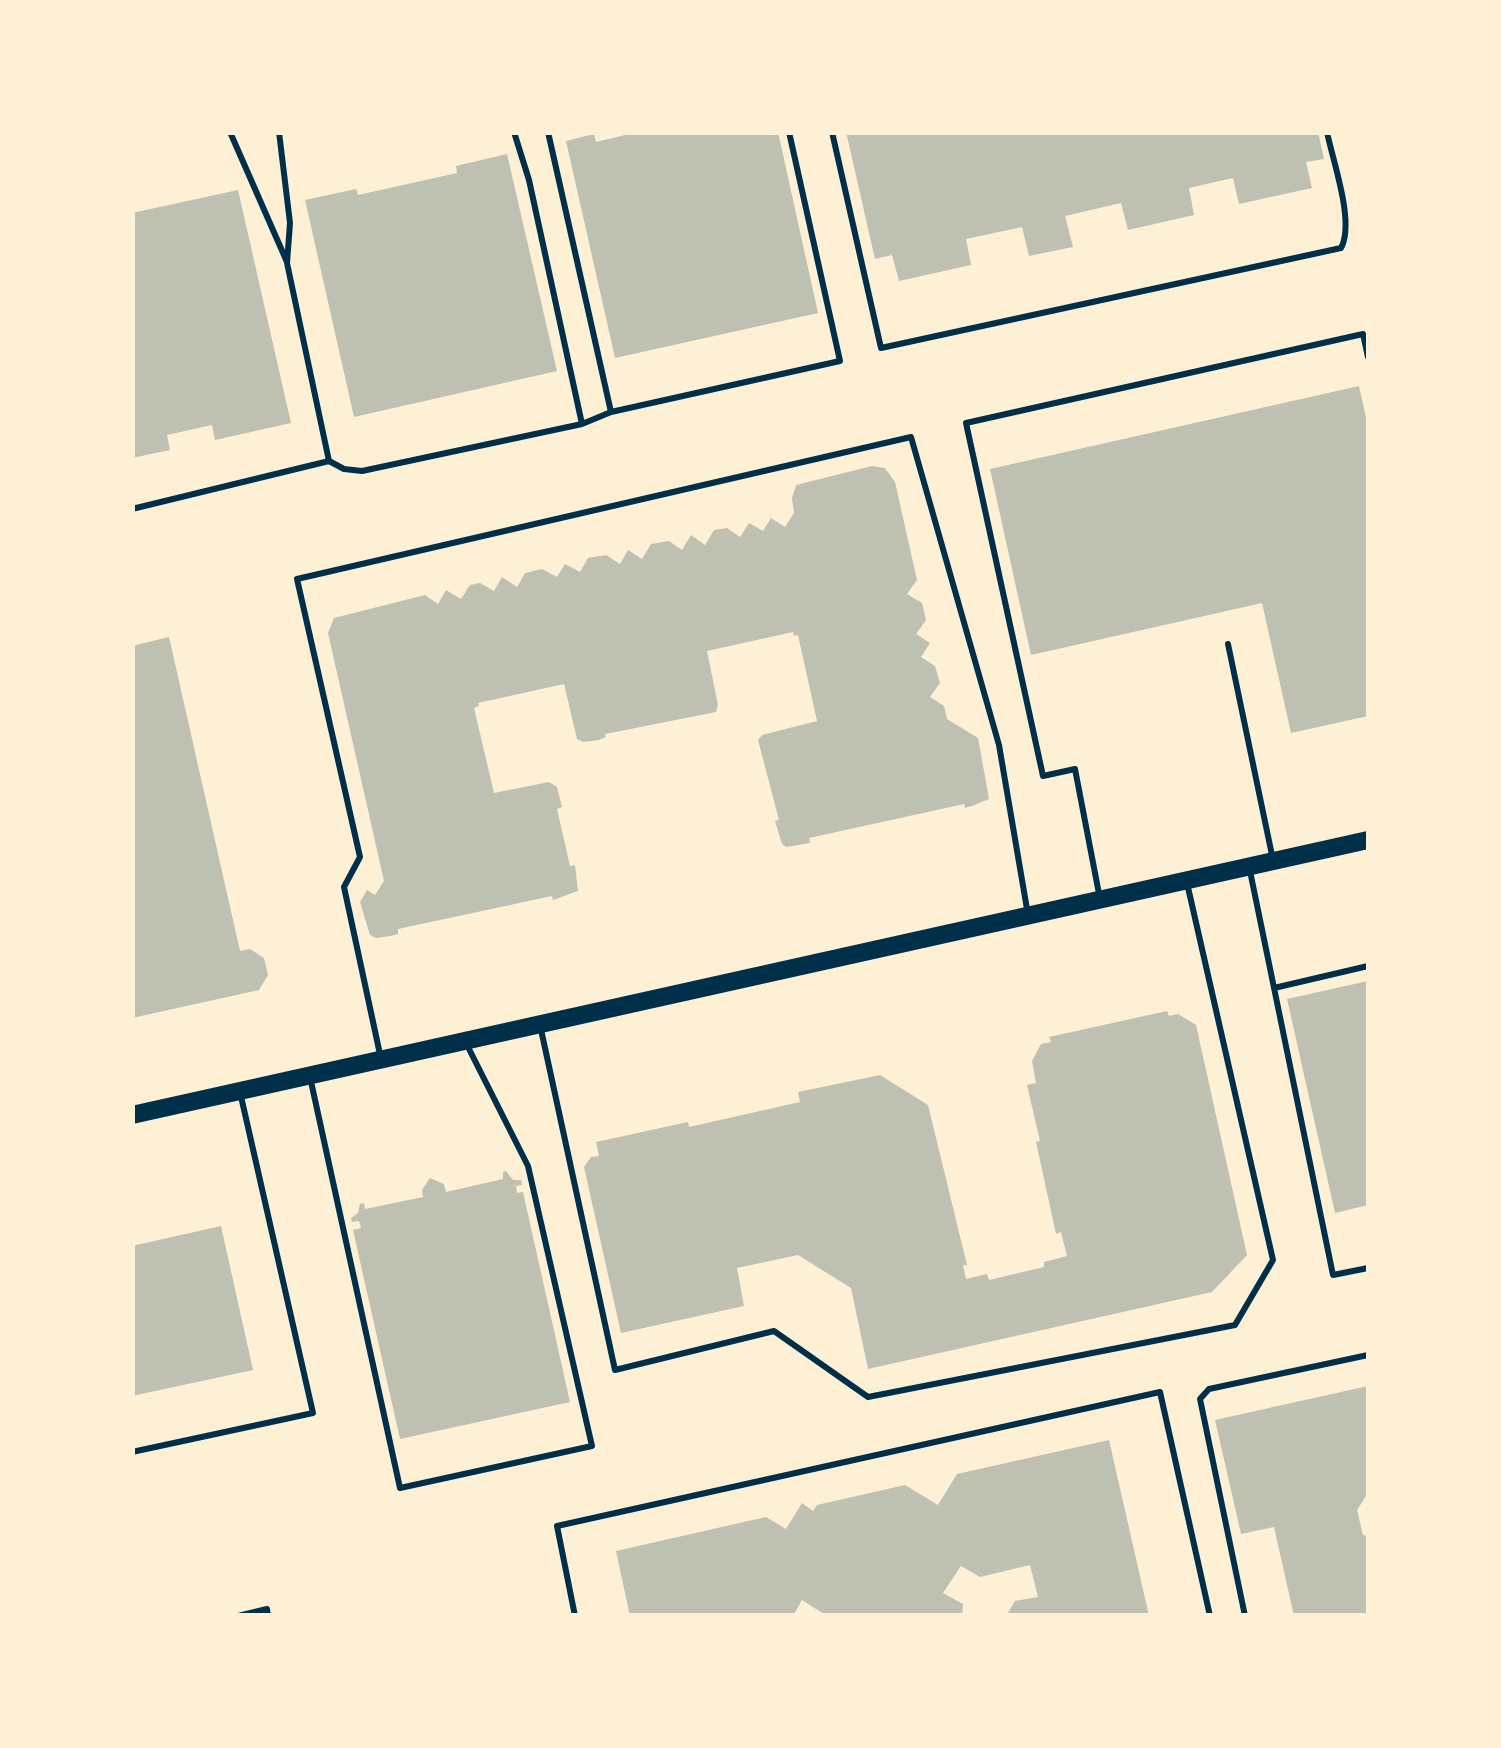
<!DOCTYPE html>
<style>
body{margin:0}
#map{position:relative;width:1501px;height:1748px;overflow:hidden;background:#fdf0d5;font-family:Inter,sans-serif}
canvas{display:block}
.frame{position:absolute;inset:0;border:135px solid #fdf0d5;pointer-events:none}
</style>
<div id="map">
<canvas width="1501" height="1748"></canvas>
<div class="frame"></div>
</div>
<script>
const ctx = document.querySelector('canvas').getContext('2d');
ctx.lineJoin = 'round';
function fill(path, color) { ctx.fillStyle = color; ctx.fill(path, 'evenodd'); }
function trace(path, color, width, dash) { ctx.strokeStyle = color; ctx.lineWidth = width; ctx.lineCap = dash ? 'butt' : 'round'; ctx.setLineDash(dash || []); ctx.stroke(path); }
const building = new Path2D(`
 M638,132h140l40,181 -203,45 -49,-217 28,-7 2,8z
 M846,132h472l6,27 -18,3 6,26 -73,16 -6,-26 -44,10 5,27 -66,15 -7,-27 -56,13 8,31 -44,9 -7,-29 -56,12 5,26 -72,16 -7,-26 -17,4z
 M507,154l50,217 -203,46 -49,-217 51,-11 2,6 99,-22 -1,-7z
 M238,190l53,233 -76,17 -3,-15 -45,10 3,15 -38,8v-245z
 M1359,386l9,41v289l-77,17 -29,-130 -231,52 -41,-186z
 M872,466l13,2 10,14 22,98 -10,14 15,9 4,17 -10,14 14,9 -9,14 14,9 5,17 -10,14 14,9 3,13 31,19 11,61 -17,7 -7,2 -1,-4 -155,34 1,5 -24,4 -4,-3 -7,-23 4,-1 -21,-80 4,-5 55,-14 -19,-86 -4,1 -1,-4 -86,19 11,54 -2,7 -111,22 1,3 -7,3 -16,2 -6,-3 -13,-55 -86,19 1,3 -5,2 20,85 55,-11 8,5 5,20 -5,2 13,57 5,-1 3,26 -25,9 -1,-4 -154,33v5l-8,2 -14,2 -6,-3 -10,-33 7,-12 8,5 9,-14 -56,-248 6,-15 91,-23 13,9 8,-14 15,9 9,-14 10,-2 14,8 8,-14 15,10 8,-14 17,-4 15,8 8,-13 15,8 8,-14 18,-3 14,9 8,-14 14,9 9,-15 18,-3 13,9 9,-15 14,10 9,-15 13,-2 13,9 9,-14 14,8 8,-13 14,9 9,-14 -2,-15 4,-13z
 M169,637l71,314 10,-2 14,9 4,17 -9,15 -127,28v-372z
 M1368,981v224l-33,8 -48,-214z
 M1167,1011l2,5 9,-2 18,11 51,230 -35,37 -344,77 -17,-81 -53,-33 -61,13 7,38 -123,27 -37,-166 7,-10 8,-1 -3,-14 92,-20 1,5 111,-25 -2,-10 82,-17 48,30 39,160h-4l3,14 21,-5 2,6 55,-13v-5l23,-6 -6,-24 -5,2 -20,-92 4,-1 -13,-56 9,-2 -4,-22 9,-17 10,-2 -2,-5z
 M506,1171l7,9h8l1,5 -6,1 1,7 6,-1 47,210 -170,37 -47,-209 8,-2 -2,-7 -7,1 -1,-4 7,-5 2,-9 4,-1 1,6 58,-12 -1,-7 8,-12 14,6 2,8 57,-13v-7z
 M221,1226l32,144 -121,26v-150z
 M1368,1386v107l-11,17 6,25 5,1v80h-74l-20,-89 -33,7 -26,-114z
 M1109,1440l40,176h-143l9,-15 23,-4 -8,-32 -50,12 -19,-11 -18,27 20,11 -1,12h-135l-25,-16 -9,16h-163l-14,-65 150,-34 20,12 16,-26 11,8 4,-6 88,-20 33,20 19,-31z`);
const service = new Path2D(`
 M230,132l57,130
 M279,132l11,91 -3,40 42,198 15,8 18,2 220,-47 -53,-244 -15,-48
 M548,132l63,280 229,-51 -51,-229
 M832,132l49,216 460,-100c14,-26 -8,-86 -14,-116
 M582,424l29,-12
 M132,509l197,-48
 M1228,644l45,216
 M1250,871l83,404 35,-7
 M1100,899l-25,-130 -32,7 -77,-353 397,-89 5,23
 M1274,988l94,-22
 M540,1025l75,345 159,-39 94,66 367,-72 38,-65 -86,-377
 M381,1059l-37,-172 16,-30 -63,-278 614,-142 88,308 29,170
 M310,1077l90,411 192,-42 -64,-280 -62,-123
 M132,1452l181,-39 -73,-321
 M238,1616l29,-7 1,7
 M575,1616l-18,-90 603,-134 50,224
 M1245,1616l-45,-217 9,-10 159,-34`);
const tertiary = new Path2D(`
 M132,1115l1236,-275`);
fill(building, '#bec0b2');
trace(service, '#003049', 6);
trace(tertiary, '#003049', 18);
</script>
